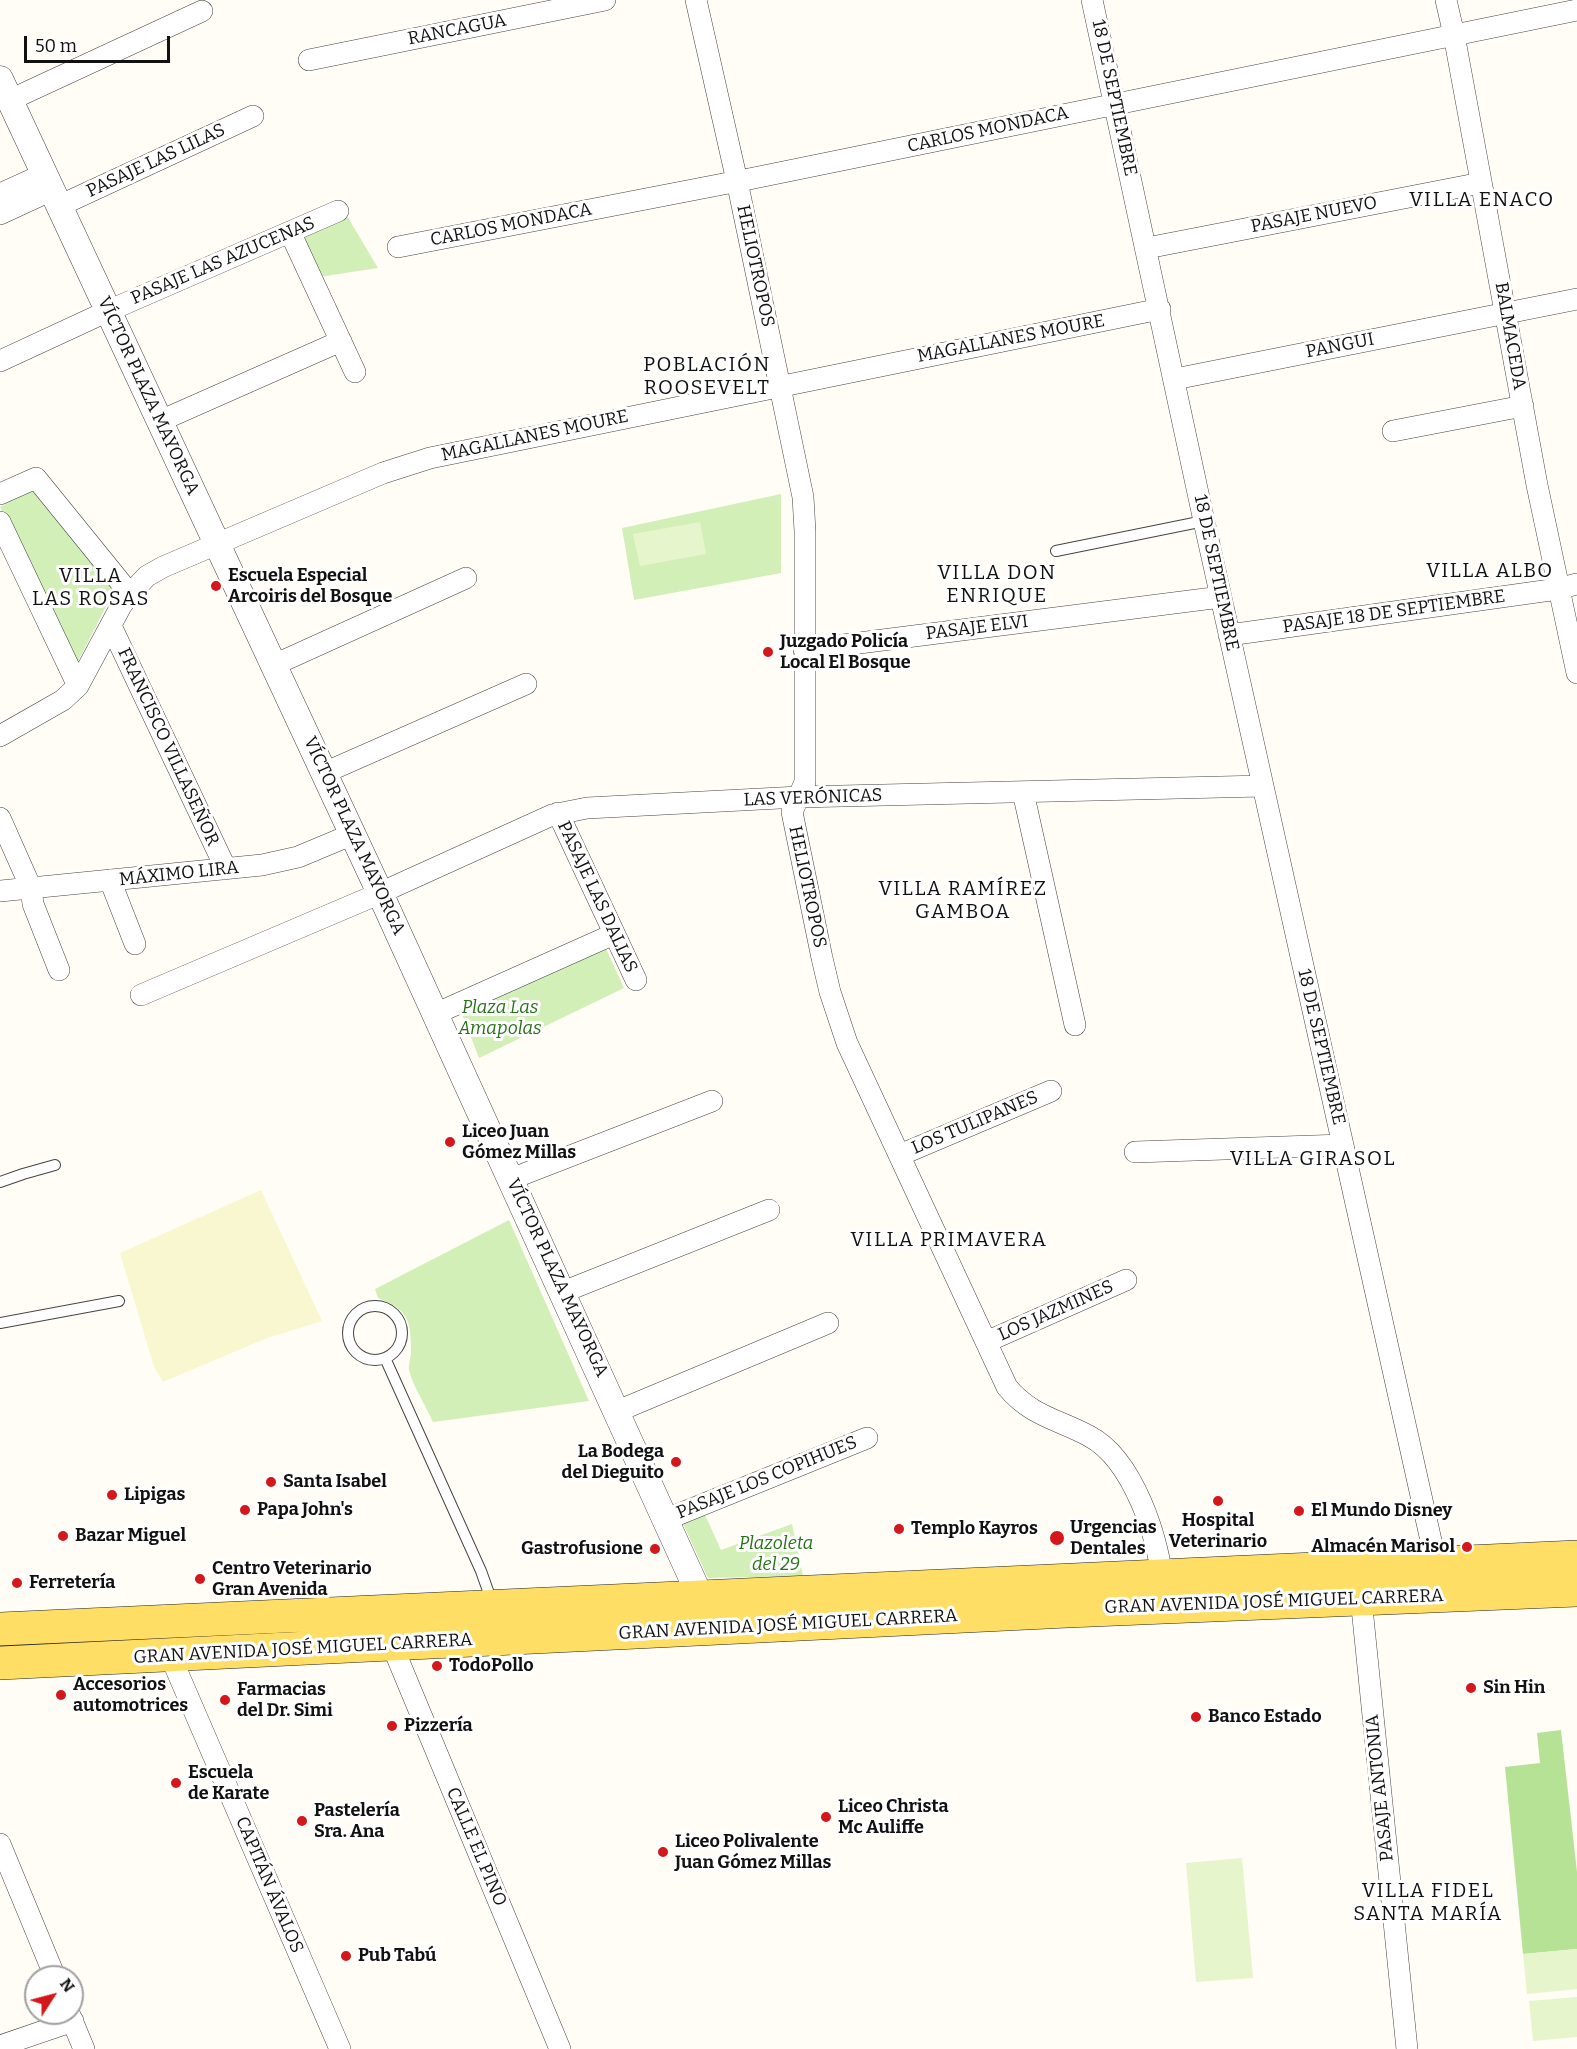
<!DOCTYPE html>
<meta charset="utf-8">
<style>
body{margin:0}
#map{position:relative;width:1577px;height:2049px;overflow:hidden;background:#fffdf5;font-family:Bitter,serif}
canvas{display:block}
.north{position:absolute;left:24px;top:1965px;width:60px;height:60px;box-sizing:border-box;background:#fff;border:2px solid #a0a0a0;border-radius:50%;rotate:54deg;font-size:16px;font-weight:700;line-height:24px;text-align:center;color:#111}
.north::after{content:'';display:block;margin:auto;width:21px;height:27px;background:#d3171a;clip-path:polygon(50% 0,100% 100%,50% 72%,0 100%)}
.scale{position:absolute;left:24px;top:36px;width:146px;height:27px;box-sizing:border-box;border:3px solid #111;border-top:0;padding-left:8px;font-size:18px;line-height:21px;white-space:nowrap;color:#111;-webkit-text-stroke:4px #fff;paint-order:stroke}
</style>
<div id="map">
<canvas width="1577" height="2049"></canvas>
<div class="north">N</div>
<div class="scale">50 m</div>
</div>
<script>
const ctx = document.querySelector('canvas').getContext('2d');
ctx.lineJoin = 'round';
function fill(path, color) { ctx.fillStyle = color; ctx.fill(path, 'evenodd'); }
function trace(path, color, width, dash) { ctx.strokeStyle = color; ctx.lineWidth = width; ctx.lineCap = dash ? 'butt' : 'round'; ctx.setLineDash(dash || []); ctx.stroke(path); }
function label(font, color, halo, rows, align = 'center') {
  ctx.font = font + ' Bitter,serif'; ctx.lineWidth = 6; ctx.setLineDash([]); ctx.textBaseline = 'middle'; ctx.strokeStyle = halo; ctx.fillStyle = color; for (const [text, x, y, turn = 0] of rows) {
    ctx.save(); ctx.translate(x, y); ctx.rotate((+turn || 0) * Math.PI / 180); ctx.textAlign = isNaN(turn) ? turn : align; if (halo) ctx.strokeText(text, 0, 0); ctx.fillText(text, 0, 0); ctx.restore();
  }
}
const farmland = new Path2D(`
 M261,1190l61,131 -55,17 -104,44 -9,-15 -34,-114z`);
const green = new Path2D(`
 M347,216l31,52 -59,9 -20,-38z
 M36,486l80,101 -41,80 -75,-160z
 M781,494v79l-147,27 -12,-72z
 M603,942l21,46 -145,70 -19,-49z
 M509,1220l80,181 -156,21c-6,-14 -21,-38 -24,-52 -1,-5 2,-12 2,-18 0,-33 -3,-42 -33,-54l-3,-9z
 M701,1506l20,44 71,-26 11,52 -95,2 -28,-61z`);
const forest = new Path2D(`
 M1561,1730l16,142v77l-54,5 -18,-187 35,-4 -3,-30z`);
const pitch = new Path2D(`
 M700,522l6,32 -66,12 -7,-32z
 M1242,1858l11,120 -57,4 -10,-119z
 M1577,1949v40l-50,5 -4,-40z
 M1577,1997v40l-44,4 -4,-40z`);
const service = new Path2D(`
 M1056,551l148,-30
 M0,1182l23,-8 32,-9
 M348 1333a27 27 0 1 1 54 0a27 27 0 1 1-54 0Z
 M0,1323l119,-22
 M385,1358l96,213 11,31`);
const minor = new Path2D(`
 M696,0l41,181 66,316 2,34v251l-13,30 30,146 8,34 17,51 160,344c24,29 50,32 82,49 44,23 71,104 74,152
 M1092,0l112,521 232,1042 2,13
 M1446,0l8,35 83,450 40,188
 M309,60l296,-60
 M10,100l192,-89
 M0,194l44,-20
 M59,206l194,-90
 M0,214l52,-24
 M290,232l65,140
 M398,247l351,-68 828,-169
 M1147,248l334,-65
 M0,361l108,-50 230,-100
 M1175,379l402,-80
 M160,421l181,-80
 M1393,431l130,-25
 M0,494l36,-16 94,116
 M0,522l78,164
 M111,626l115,243
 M1229,635l329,-46 19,-5
 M804,650l417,-53
 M274,665l192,-87
 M0,736l63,-36 15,-14 43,-80 9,-12 17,-18 16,-9 220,-94 47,-15 730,-149
 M324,773l202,-89
 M1023,792l52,233
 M558,813l78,167
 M0,818l31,70 2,16 26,66
 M110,880l25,64
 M0,891l262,-26 36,-8 55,-23
 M141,995l228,-97 183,-83 35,-7 212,-11 464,-11
 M435,1014l179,-80
 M1135,1152l208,-7
 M900,1155l151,-64
 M511,1179l201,-78
 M563,1292l206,-82
 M986,1342l140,-62
 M618,1411l210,-88
 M667,1519l200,-81
 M1361,1598l46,451
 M392,1645l168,404
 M170,1655l170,394
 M0,1844l55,133
 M69,2013l15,36
 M0,2046l73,-25`);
const tertiary = new Path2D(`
 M0,79l380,814 320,703`);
const primary = new Path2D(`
 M0,1629l1577,-72
 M0,1663l1067,-52 510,-21`);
const markers = [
 [216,586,6,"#d3171a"],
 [768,652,6,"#d3171a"],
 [450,1142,6,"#d3171a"],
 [676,1462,6,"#d3171a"],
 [271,1482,6,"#d3171a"],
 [112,1495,6,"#d3171a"],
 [1218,1501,6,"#d3171a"],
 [245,1510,6,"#d3171a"],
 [1299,1511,6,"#d3171a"],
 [899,1529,6,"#d3171a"],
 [63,1536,6,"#d3171a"],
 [1057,1538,8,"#d3171a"],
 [1467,1547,6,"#d3171a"],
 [655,1549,6,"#d3171a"],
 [200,1579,6,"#d3171a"],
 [17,1583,6,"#d3171a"],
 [437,1666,6,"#d3171a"],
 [1471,1688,6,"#d3171a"],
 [61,1695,6,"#d3171a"],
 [225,1700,6,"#d3171a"],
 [1196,1717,6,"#d3171a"],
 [392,1726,6,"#d3171a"],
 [176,1783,6,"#d3171a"],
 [826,1817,6,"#d3171a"],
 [302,1821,6,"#d3171a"],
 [663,1852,6,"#d3171a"],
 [346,1956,6,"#d3171a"]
];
const streetNames = [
 ["RANCAGUA",457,30,-11],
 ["18 DE SEPTIEMBRE",1114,98,78],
 ["CARLOS MONDACA",988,130,-12],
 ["PASAJE LAS LILAS",156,161,-25],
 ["PASAJE NUEVO",1314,215,-11],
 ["CARLOS MONDACA",511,225,-11],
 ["PASAJE LAS AZUCENAS",223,261,-23],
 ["HELIOTROPOS",755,266,78],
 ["BALMACEDA",1510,336,80],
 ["MAGALLANES MOURE",1011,339,-11],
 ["PANGUI",1340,346,-11],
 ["VÍCTOR PLAZA MAYORGA",148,396,65],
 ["MAGALLANES MOURE",535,436,-12],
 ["18 DE SEPTIEMBRE",1216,573,78],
 ["PASAJE 18 DE SEPTIEMBRE",1394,612,-8],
 ["PASAJE ELVI",977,628,-7],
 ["FRANCISCO VILLASEÑOR",168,747,65],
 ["LAS VERÓNICAS",813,798,-2],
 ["VÍCTOR PLAZA MAYORGA",354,836,65],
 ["MÁXIMO LIRA",179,874,-6],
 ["HELIOTROPOS",807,887,78],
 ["PASAJE LAS DALIAS",597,897,65],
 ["18 DE SEPTIEMBRE",1321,1047,77],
 ["LOS TULIPANES",975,1123,-23],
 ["VÍCTOR PLAZA MAYORGA",557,1278,65],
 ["LOS JAZMINES",1056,1311,-24],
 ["PASAJE LOS COPIHUES",767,1478,-22],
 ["GRAN AVENIDA JOSÉ MIGUEL CARRERA",1274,1602,-2],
 ["GRAN AVENIDA JOSÉ MIGUEL CARRERA",788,1625,-3],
 ["GRAN AVENIDA JOSÉ MIGUEL CARRERA",303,1649,-3],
 ["PASAJE ANTONIA",1380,1788,-96],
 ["CALLE EL PINO",476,1847,67],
 ["CAPITÁN ÁVALOS",269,1885,67]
];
const poiNames = [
 ["Escuela Especial",228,576],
 ["Arcoiris del Bosque",228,597],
 ["Juzgado Policía",780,642],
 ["Local El Bosque",780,663],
 ["Liceo Juan",462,1132],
 ["Gómez Millas",462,1153],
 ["La Bodega",664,1452,"right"],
 ["del Dieguito",664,1473,"right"],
 ["Santa Isabel",283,1482],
 ["Lipigas",124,1495],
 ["Papa John's",257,1510],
 ["El Mundo Disney",1311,1511],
 ["Hospital",1218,1521,"center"],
 ["Veterinario",1218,1542,"center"],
 ["Urgencias",1070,1528],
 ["Dentales",1070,1549],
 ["Templo Kayros",911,1529],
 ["Bazar Miguel",75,1536],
 ["Almacén Marisol",1455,1547,"right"],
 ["Gastrofusione",643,1549,"right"],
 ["Centro Veterinario",212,1569],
 ["Gran Avenida",212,1590],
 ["Ferretería",29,1583],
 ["TodoPollo",449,1666],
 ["Accesorios",73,1685],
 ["automotrices",73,1706],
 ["Sin Hin",1483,1688],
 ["Farmacias",237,1690],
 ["del Dr. Simi",237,1711],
 ["Banco Estado",1208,1717],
 ["Pizzería",404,1726],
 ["Escuela",188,1773],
 ["de Karate",188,1794],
 ["Liceo Christa",838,1807],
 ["Mc Auliffe",838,1828],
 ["Pastelería",314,1811],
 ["Sra. Ana",314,1832],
 ["Liceo Polivalente",675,1842],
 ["Juan Gómez Millas",675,1863],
 ["Pub Tabú",358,1956]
];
const parkNames = [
 ["Plaza Las",500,1008],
 ["Amapolas",500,1029],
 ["Plazoleta",776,1544],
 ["del 29",776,1565]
];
const neighbourhoodNames = [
 ["VILLA ENACO",1482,200],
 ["POBLACIÓN",707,365],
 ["ROOSEVELT",707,388],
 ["VILLA ALBO",1490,571],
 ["VILLA DON",997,573],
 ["ENRIQUE",997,596],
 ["VILLA",91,576],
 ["LAS ROSAS",91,599],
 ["VILLA RAMÍREZ",963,889],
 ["GAMBOA",963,912],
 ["VILLA GIRASOL",1313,1159],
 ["VILLA PRIMAVERA",949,1240],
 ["VILLA FIDEL",1428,1891],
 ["SANTA MARÍA",1428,1914]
];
fill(farmland, '#f9f7d0');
fill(green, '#d3efb8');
fill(forest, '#b6e296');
fill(pitch, '#e6f5cb');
trace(service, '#444', 12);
trace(minor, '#444', 22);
trace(tertiary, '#444', 27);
trace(primary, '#222', 34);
trace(service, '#fff', 10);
trace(minor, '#fff', 21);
trace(tertiary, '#fff', 26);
trace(primary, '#ffde65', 33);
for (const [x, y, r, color] of markers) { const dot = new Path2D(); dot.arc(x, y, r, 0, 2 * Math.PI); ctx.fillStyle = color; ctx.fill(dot); trace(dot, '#fff', 2); }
label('18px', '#111', '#fff', streetNames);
label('bold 18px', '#111', '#fff', poiNames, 'left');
label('italic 18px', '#287218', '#fff', parkNames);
ctx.letterSpacing = '1.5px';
label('20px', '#111', '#fff', neighbourhoodNames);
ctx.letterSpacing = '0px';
</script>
